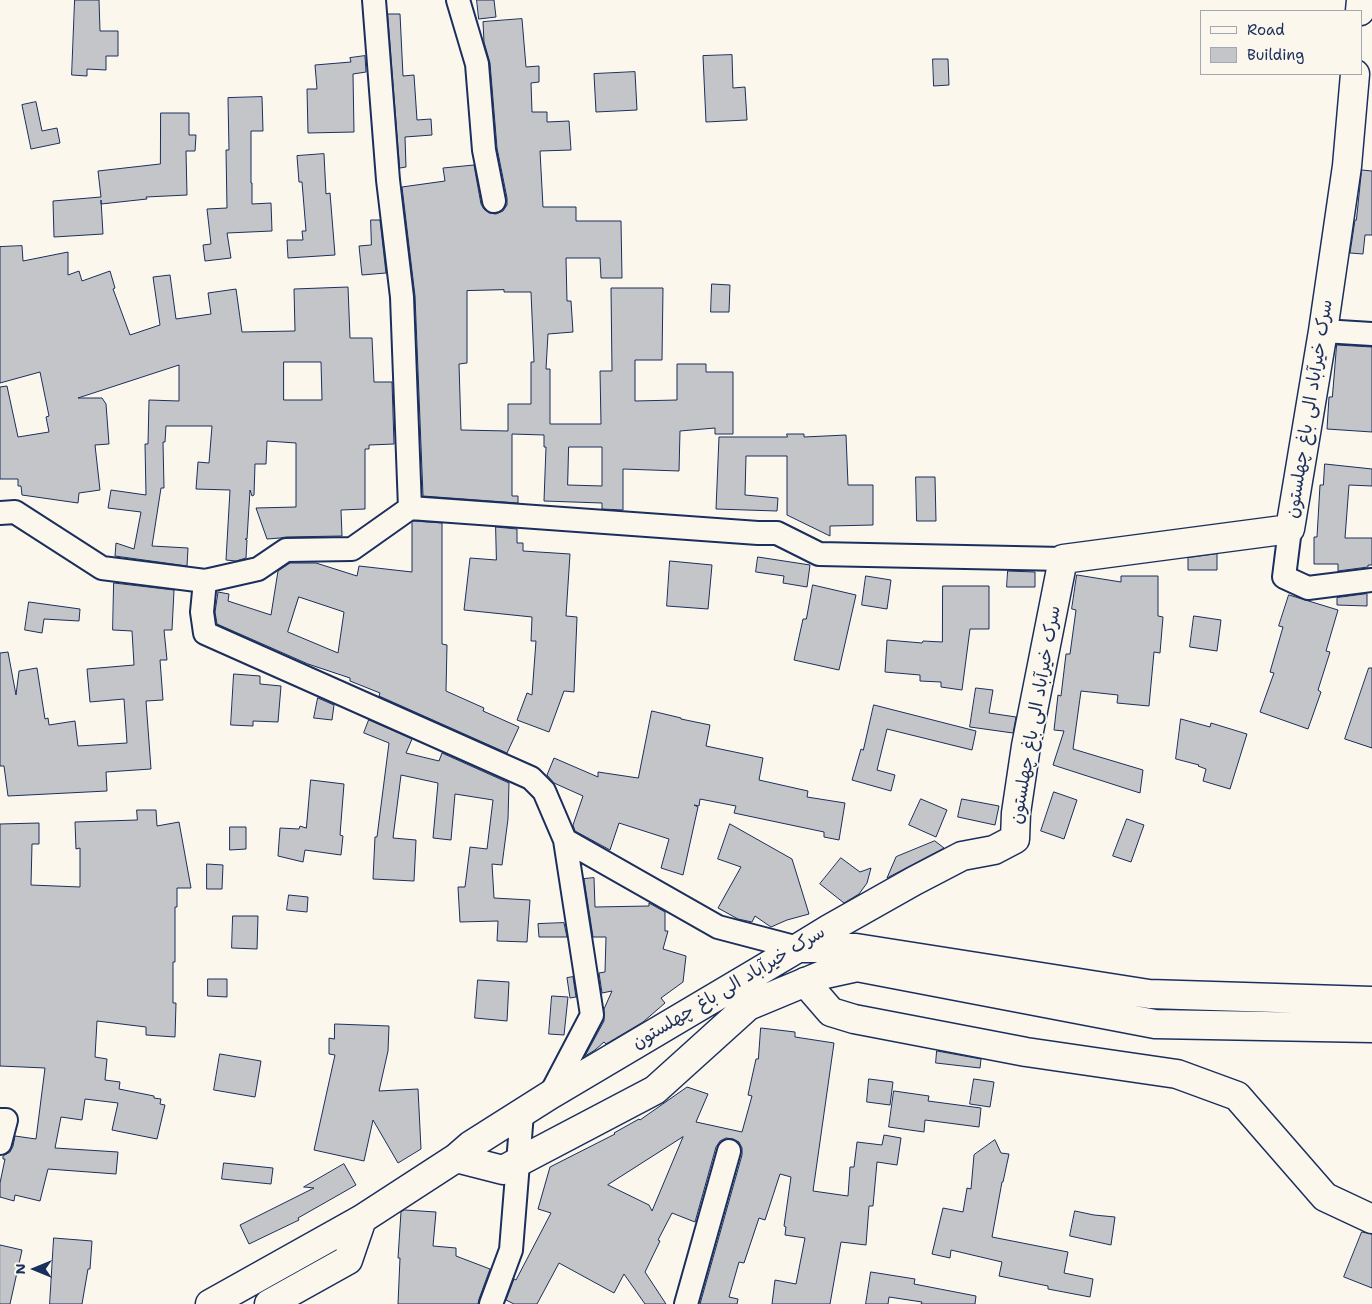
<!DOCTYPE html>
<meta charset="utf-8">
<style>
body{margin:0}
#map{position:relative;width:1372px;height:1304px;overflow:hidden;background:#fbf7ec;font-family:"Shantell Sans",sans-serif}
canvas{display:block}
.legend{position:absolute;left:1200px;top:10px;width:162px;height:65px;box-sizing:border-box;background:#fbf7ec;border:1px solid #a1a7b3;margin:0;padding:6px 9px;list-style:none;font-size:15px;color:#1b2f5e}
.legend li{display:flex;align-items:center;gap:10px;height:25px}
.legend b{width:25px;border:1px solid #a1a7b3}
.north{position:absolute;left:10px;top:1244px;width:50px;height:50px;-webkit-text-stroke:4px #fbf7ec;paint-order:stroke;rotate:270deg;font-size:14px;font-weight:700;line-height:20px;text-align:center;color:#1b2f5e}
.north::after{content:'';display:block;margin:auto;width:18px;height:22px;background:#1b2f5e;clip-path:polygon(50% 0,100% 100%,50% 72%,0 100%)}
</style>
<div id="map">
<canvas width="1372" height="1304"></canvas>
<ul class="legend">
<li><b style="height:6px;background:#fbf7ec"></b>Road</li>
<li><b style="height:14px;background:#c3c5c9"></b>Building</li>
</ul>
<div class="north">N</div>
</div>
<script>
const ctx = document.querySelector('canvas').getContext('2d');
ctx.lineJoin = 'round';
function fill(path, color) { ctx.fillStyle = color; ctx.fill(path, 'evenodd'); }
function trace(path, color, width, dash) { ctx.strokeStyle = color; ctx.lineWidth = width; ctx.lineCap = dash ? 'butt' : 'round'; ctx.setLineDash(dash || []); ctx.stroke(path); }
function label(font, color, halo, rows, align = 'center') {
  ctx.font = font + ' "Shantell Sans","Playpen Sans Arabic",sans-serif'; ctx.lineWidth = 4; ctx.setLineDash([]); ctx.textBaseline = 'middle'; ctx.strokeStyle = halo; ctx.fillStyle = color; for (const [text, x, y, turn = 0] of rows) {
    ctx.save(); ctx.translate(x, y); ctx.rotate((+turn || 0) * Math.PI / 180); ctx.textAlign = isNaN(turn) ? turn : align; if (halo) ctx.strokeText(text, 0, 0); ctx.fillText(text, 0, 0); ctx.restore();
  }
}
const building = new Path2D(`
 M75,0h24l1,31h18v25h-12v14l-19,-1v7l-15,-1z
 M477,0h17l2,17 -17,2z
 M388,14h12l3,62 11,-1 3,45 14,-1 1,16 -27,2 1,30 -6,1z
 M522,19l4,48 13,-1v16l-8,1 1,29h15v10l22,-1 2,29 -31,1 3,56h33v14h45l1,57h-21l-1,-20h-34l1,43h4l2,31 -25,2 -2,35h4v55h51l-1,-53h12l-1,-83h52l-1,72h-27v41l42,-1v-36h29v8h27v62h-18v-6l-35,3 -1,40 -56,-2v41l-21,-1v-6l-58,-2 2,-54h-2v-12l-32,-1v62h6v7l-95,-7 -8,-200 -13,-109 43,-6 -2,-13 31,-3 7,39 3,5 5,4 7,1 7,-3 4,-6v-7l-10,-50 -7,-85 -6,-21 -1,-20zM504,290v2h27l3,70h-3v42h-23v27l-47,-1 -2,-66 8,-1v-72zM569,447h33v39l-34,-1z
 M732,55l1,33 12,-1 2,33 -41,2 -3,-66z
 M365,56l1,16 -13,2 1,58 -46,1 -1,-44h10l-2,-24 36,-3 -1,-4z
 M933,59h15l1,26 -15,1z
 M635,72l2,38 -41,2 -2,-38z
 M262,97l1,34h-12v52h1v21l19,-1 1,28 -45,2 4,25 -26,3 -2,-16 8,-1 -4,-35 20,-1 -1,-58h3l-1,-52z
 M36,102l6,29 15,-3 3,15 -29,6 -9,-44z
 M161,113h28v22h7l-1,16h-9l1,44 -41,2 1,2 -46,5v-4l2,34 -49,3 -1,-36 48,-4 -3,-26 62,-7z
 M324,154l2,40 4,-1 5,62 -47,3 -1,-18h16l-1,-9h4l-4,-49h-3l-2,-26z
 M1362,170l10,1v64h-7l-2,19 -13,-1 5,-33h1z
 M371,220h9l6,53 -24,2 -3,-29 12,-1z
 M22,246l1,15 45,-9v23l11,-4 3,10 28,-10 5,17 -2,1 17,46 30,-10 -7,-48 17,-2 6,44 35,-5 -3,-21 28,-4 6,43 53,-1 -1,-42 54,-2 2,51h22l2,44h18l2,62 -25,1v4h-4v60l-24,1 1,26 -56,1 -6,1 -13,1 -11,-31 40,-1v-64l-29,-2 -1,23h-11l-1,31 -2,1 -2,-6 -3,49h-2l2,1 -1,18 -10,3 -10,-1 4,-70 -34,-1 2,-27 11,1 3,-37h-46l-1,16h-2l1,46h-3l-9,58 36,2 -1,18 -72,-10 1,-13 18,6 7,-37 -33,-4 3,-18 35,5 -1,-51h3l1,-44 30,1v-36l-101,33h24l4,6 3,40 -14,1 5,45 -21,3 -1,10 -56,-8 -1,-9h-3v-7h-18v-92l7,-1 11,51 31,-5 -3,-15 3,-1 -9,-44 -40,11v-136zM284,362h37l1,38h-38z
 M712,284l18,1 -1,27h-18z
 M1337,345l35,2v85l-45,-3 2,-32h3z
 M787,434h17v3l42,-2 2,50h25v40l-43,1v10l-43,-21v-59h-41l-1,39 33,3 -1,13 -61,-2 3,-72h68z
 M1325,464l47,5v17l-23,-1 -4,53h27v27h-4v2l-30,4v-7h-24v-27h3l3,-52h3z
 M916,477h19l1,44h-19z
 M414,521l28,2v121l5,1 -1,46 38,17 -1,3 36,16 -12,26 -128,-57 1,-3 -30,-12v-3l-42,-14 -91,-40 -2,-12 3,-20 11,2 -1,7 43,14 7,-44 12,-8h26l41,13 2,-10 53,6v-49zM299,597l45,15 -6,41 -50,-21z
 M496,527l21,2v14h6v8l47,3 -4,62 11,1 -3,75 -10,-1 -15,41 -32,-12 10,-27 5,2 4,-54h-5l1,-24 -68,-7 6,-52 26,2z
 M1217,554v16h-29v-12z
 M758,557l52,8 -3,22 -24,-4 1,-7 -28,-4z
 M670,561l42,4 -4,44 -41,-3z
 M1008,571l27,1v15h-28z
 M1077,575l44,7v-6h37v40l5,1 -3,36 -6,-1 -5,54 -32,-3 1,-8 -37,-4 -8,58 70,21 -3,23 -87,-28 11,-34 -10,-1 4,-35 3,1 5,-42h4l6,-44 -4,-1z
 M866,576l25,4 -4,29 -25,-4z
 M114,583l60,7 -2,40h-8l3,30h-7l3,40 -17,1 5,68 -45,3 1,19 -99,5 -4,-30h-4v-113l8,-1 8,43 3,-24 18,-3 8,51 3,-1 1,7 26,-4 3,25 49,-3 -3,-44 -34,3 -3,-33 47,-4 -2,-34 -19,-1z
 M813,585l43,10 -17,75 -45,-10 9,-41h3z
 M943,586h46v43h-19l-8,61 -21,-3v-5l-21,-1v-6l-35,-3 2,-32 35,3 1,-2 19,1z
 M1367,594v12l-30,-1v-7z
 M1289,595l49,15 -12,41 4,1 -12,38 3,2 -13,37 -48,-17 14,-39 -4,-1 13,-45 -4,-1z
 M29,602l51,7 -1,12 -35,-2 -2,14 -17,-3z
 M1194,616l27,4 -4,31 -27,-4z
 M1369,668h3v80l-27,-9z
 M234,674l26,2v8l21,2 -3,36 -25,-1v5l-22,-1z
 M976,688l17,2 -4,23 27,4 -3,16 -43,-6z
 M318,698l16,7 -2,15 -18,-2z
 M874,705l102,26 -4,19 -85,-21 -10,41 18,5 -4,16 -39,-11 9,-31 2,1z
 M652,711l29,7v1l29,6 -4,21 57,12 -4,22 49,11 -1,6 38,6 -6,37 -15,-3v-5l-90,-19 2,-7 -36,-7 -1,7 -5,-1 4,2 -15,68 -22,-7 8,-29 -50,-16 -9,27 -35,-19 -2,-6 10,-29 -29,-13 -7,-8 7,-17 44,19v-5l40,6z
 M1181,719l29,8 1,-4 36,11 -17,55 -27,-8 3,-12 -8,-3 1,-1 -23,-6z
 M369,720l43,19 -6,14 33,8 3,-8 67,30 -1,36 -6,46 -10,-1 2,34 36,2 -3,42 -30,-1 1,-20 -38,1 -2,-35h7l5,-40 17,2 6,-49 -38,-6 -4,46 -18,-2 5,-55 -37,-8 -8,63 23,2 -2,41 -41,-2 2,-42h2l12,-94 -25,-10z
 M311,780l33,4 -4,51 3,1 -2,19 -36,-5 -2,12 -25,-6 2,-28 19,1 1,-3 6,2z
 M1054,792l23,8 -13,39 -23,-8z
 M921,799l26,11 -11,27 -27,-12z
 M962,799l37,7 -4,19 -37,-8z
 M137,810h19l1,16 22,-4 12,66h-14v19h-2v55h-2v41h3l-1,34 -29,-2v-8l-49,-6 -2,36 12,2 -2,21 15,2 -1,7 35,7v2l7,1 -1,5 5,1 -8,34 -45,-9 6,-27 -33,-4 -3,21 -21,-3 -6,31 63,4 -2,22 -68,-5 -8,32 -25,-6 -1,6 -14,-4v-14l5,-24h-2v-3l7,-4 3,-6 2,-10 21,3 9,-71 -45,-2v-242l39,-1v21h-7l-1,41 49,2v-39l-4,1 -1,-27 62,-2z
 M1127,819l17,6 -13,37 -18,-6z
 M730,824l62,35 17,55 -22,6 -16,7 -16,-11 -3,6 -14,-3 -20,-11 23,-41 -23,-8z
 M230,827h16v22l-16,1z
 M935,841l9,7 -57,30 9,-21z
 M841,858l19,14 11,-4 -4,15 -8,11 -15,9 -24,-19z
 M207,864l16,1 -1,24h-15z
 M594,878l1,29 54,-1v-3l16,9v19h3l-5,18 23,7 -3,26 -22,16 4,5 -22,19 -37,22 -2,-2 -9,8 -10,6 19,-35v-12l8,-18 -10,2 -3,-20 6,-1 1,-35h-13l-9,-58z
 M289,895l19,2 -1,15 -20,-2z
 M233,916h25l-1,33 -25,-1z
 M564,923l3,14h-28l-1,-13z
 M573,977l3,20 -6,1 -3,-20z
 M208,979h19v18l-19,-1z
 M478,980l31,2 -2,39 -32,-3z
 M552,996l16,1 -4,38 -15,-1z
 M335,1024l54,2 -1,25 -9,40 39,-2 3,60 -23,14 -25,-43 -9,41 -50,-11 21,-95 -6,-1v-16l5,1z
 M761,1028l34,4v5l39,6 -21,148 35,5 2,-29h4l3,-25 25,3 2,-10 17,3 -4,27 -20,-3 -4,44h-4l-3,39 -25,-3 -11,62h-58l3,-24 21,4 9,-46 -20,-3 1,-8 -2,-1 7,-49 -11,-3 -15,46 -6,-2 -15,45 -5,-1 -10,35 9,2 -1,5h-37l42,-149v-7l-3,-6 -6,-3 -7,-1 -6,3 -4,6 -21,75 -23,-9 -14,27 2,1 -15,31 21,32h-21l-21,-30 -10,19 -55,-30 -22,41h-23l-8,-4 8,-21 2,1 35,-67 -13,-4 12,-42 65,-33 -1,-1 25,-14 1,1 47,-33 21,7 -12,28 46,10 10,-36 -4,-1 8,-36h2zM683,1137l-31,74 -3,-6 -41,-20z
 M937,1051l44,8 -1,9 -44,-5z
 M220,1054l41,7 -6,36 -41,-7z
 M869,1079l24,3 -3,23 -23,-3z
 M974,1079l20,3 -4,25 -20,-3z
 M894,1091l35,5 -1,5 53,7 -2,19 -54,-7 -1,12 -35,-5z
 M995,1140l6,13 8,1 -6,28h-1l-10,55 76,15 -4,21 29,6 -3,18 -42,-8v-3l-49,-10 3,-14 -51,-12 -1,8 -18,-4 11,-46 20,4 4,-24 4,1 3,-34z
 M224,1163l49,5 -2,16 -49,-5z
 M344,1164l12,21 -58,33 1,2 -50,24 -9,-19 74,-37 -10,-1z
 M405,1210l31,2 -3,34 23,2v8l34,13 -11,30 -1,5h-80l2,-46h-2l3,-46z
 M1075,1211l19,4 21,2 -4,28 -41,-9z
 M1362,1232l10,2v54l-28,-11z
 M54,1238l38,3 -2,28h-2l-6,35h-32z
 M0,1245l22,5 -12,54h-10z
 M871,1272l44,7 -1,5 62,12 -1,8h-54l1,-2 -33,-5 -1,7h-22z`);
const minor = new Path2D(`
 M374,0l14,180 14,117 8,211
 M458,0l19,64 7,86 10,51
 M1323,331l49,3
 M0,513l15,-1 87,56 103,13 53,-12 28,-19 66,-1 58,-41 348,25h19l42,21 244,5
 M1290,529l-6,48 24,11 64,-8
 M205,581l-3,31 3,21 326,145 13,13 21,49 27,175 -42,80
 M565,840l153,87 80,21
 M0,1120h6l-6,23
 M491,1304l20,-54 11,-137
 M686,1304l43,-153`);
const tertiary = new Path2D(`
 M1360,11l1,-11
 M798,948l31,-19 85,-48 48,-25 32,-6 21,-11 1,-26 10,-67 37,-187 227,-30 33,-198 24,-165 8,-92
 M805,982l26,30 23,7 172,33 151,22 60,22 88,101 47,22`);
const secondary = new Path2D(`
 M456,1158l47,12 152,-80 93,-84 77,-32 32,-7 298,57 217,4
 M210,1304l152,-85 94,-61 15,-13 79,-50 248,-147h58l293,46 223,7
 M269,1304l79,-44 14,-41`);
const streetNames = [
 ["سرک خیرآباد الی باغ چهلستون",1310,409,-81],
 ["سرک خیرآباد الی باغ چهلستون",1036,715,-80],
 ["سرک خیرآباد الی باغ چهلستون",729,988,-31]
];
fill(building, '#c3c5c9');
trace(building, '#1b2f5e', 1);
trace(minor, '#1b2f5e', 26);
trace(tertiary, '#1b2f5e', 31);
trace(secondary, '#1b2f5e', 31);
trace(minor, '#fbf7ec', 22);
trace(tertiary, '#fbf7ec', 28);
trace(secondary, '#fbf7ec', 28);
label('18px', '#1b2f5e', '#fbf7ec', streetNames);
</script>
